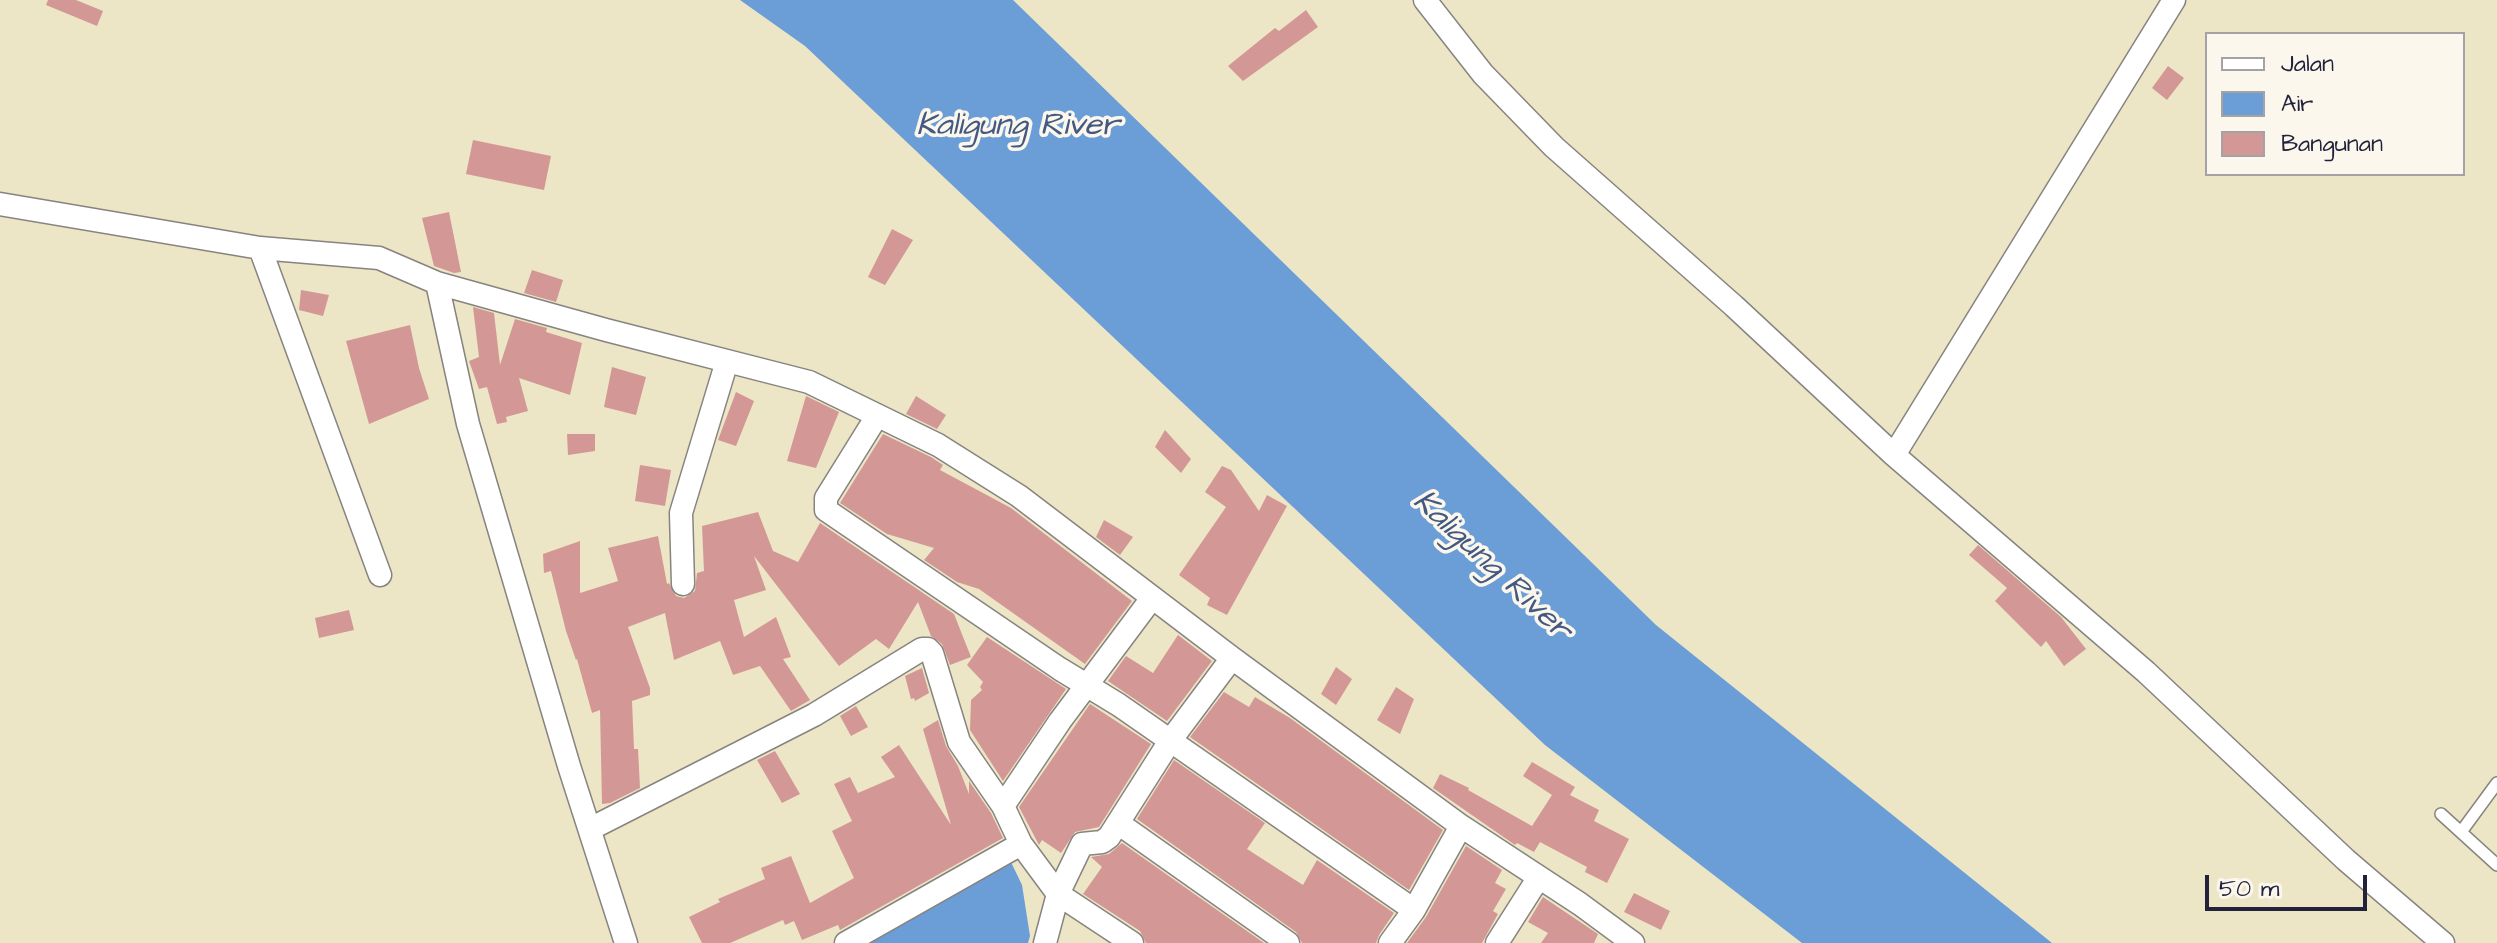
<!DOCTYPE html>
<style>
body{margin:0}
#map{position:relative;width:2497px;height:943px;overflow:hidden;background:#ece5c6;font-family:"Architects Daughter",sans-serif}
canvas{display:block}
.legend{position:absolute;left:2205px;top:32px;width:260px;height:144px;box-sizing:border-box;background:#fbf7ec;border:2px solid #a4a2a5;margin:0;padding:10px 14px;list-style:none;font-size:24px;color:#22223b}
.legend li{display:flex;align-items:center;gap:16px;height:40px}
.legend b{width:40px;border:2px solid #a4a2a5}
.scale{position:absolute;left:2205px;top:875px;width:162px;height:36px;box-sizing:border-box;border:4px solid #22223b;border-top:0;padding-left:10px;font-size:24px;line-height:28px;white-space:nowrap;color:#22223b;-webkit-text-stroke:6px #fbf7ec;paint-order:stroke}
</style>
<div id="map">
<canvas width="2497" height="943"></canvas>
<ul class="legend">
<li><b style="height:10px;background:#fff"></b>Jalan</li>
<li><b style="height:22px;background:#6b9dd6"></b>Air</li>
<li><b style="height:22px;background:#d39896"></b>Bangunan</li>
</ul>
<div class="scale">50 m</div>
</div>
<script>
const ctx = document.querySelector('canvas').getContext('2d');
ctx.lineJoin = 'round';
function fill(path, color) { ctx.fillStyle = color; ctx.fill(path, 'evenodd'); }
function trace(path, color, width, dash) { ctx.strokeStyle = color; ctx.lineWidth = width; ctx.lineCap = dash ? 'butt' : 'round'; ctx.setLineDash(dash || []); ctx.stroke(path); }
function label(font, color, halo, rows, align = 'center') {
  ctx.font = font + ' "Architects Daughter",sans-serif'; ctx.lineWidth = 7; ctx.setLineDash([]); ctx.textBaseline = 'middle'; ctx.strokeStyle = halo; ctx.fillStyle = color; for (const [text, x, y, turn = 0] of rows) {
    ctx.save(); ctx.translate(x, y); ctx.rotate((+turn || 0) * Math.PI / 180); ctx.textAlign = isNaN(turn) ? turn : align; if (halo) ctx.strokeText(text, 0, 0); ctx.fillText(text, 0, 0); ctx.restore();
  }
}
const water = new Path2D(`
 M740,0h273l643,625 396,318h-250l-257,-198 -740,-699z
 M1009,858l13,27 8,51 -2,7h-169z`);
const building = new Path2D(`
 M48,0h28l27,11 -6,15 -51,-21z
 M1306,10l12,17 -75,54 -15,-15 47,-38 4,3z
 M2168,66l16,12 -17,22 -15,-12z
 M473,140l78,16 -7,34 -78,-16z
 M449,212l12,60 -7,1 -20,-7 -12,-48z
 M892,229l21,11 -28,45 -17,-8z
 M532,270l31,10 -7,22 -32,-9z
 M301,290l28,5 -6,21 -24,-6z
 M473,307l21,6 6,52 15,-46 32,9 -1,4 36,11 -12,52 -51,-17 9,33 -22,6 1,5 -10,2 -10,-37 -8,2 -10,-28 10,-4z
 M410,325l9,43 10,31 -60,25 -23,-83z
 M612,367l34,10 -10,38 -32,-8z
 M736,392l18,9 -18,45 -18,-6z
 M806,396l33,16 -23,56 -29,-7z
 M916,396l30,19 -9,14 -31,-15z
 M1165,430l26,29 -10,14 -26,-26z
 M567,434h28v17l-27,4z
 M883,434l48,23 12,8 -3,5 71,38 121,93 -47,63 -106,-75 -22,-7 -33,-22 10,-12 -47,-14 -47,-31z
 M640,465l31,5 -6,36 -30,-5z
 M1222,466l9,4 28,41 8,-16 20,11 -60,109 -20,-10 3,-7 -31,-23 47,-68 -21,-15z
 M758,512l15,39 25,11 22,-39 134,91 17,43 -21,8 -8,-21 -11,-8 -13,-34 -29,47 -13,-10 -37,27 -85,-110 12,34 -32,10 10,37 32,-20 15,40 -8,2 27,41 -19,11 -31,-45 -27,9 -13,-34 -46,19 -9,-47 -37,14 22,61v7l-18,6 2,48h4l2,39 -30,15 -8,1 -2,-94 -8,3 -15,-54 -1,1 -10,-29 -15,-60 -7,2 -1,-19 37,-13v52l38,-12 -10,-33 50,-12 9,48 2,-1 7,13 8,2 11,-7 2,-18 7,-2 -2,-45z
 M1104,520l29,17 -13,18 -24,-18z
 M1978,545l83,72 25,32 -22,17 -18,-25 -5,6 -46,-46 12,-13 -38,-33z
 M349,610l5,20 -35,8 -4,-20z
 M1178,635l34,26 -45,60 -59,-40 18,-25 27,17z
 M987,637l79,52 -63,92 -33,-51 1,-30 11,-10 -2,-3 3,-5 -16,-17z
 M1336,667l16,12 -16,26 -15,-11z
 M922,668l7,25 -14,8 -1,-3 -3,1 -6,-23z
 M1396,687l18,12 -14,35 -23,-14z
 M1224,692l25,15 6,-10 35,21 153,112 -34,60 -219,-153z
 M1090,704l61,40 -52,83 -24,5 -14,21 -19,-13 -3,5 -20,-38z
 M856,706l12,21 -17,9 -11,-20z
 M938,720l8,26 12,20 11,28v-13l22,32 12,25 -163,92 -2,-5 -36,15 -8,-19 -9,4 -2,-5 -53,23h-28l-13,-26 31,-15 -2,-3 47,-20 -4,-11 30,-12 19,47 44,-25 -22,-47 20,-10 -18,-37 16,-7 8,16 37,-16 -14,-20 18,-12 52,80 -28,-96z
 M775,751l25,43 -18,9 -25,-43z
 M1174,760l91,63 -18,26 56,36 14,-25 77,53 -15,22 -3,8h-74l-6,-11 -159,-113z
 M1532,762l43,25 -5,8 29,15 -5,11 35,18 -22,44 -22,-11 2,-5 -47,-25 -6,10 -17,-9 -2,2 -82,-57 7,-14 29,14 -1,2 64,36 20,-31 -29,-19z
 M1122,843l142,100h-118l-6,-12 -57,-37 19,-27 -11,-10 18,-3z
 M1466,846l36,24 -7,13 11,6 -13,22 5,3 -16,29h-75l19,-26z
 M1634,893l36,18 -9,19 -37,-18z
 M1543,897l55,37 -4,9h-53l7,-10 -20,-11z`);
const lane = new Path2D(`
 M2441,814l56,51
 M2461,832l36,-49`);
const street = new Path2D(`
 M1425,0l58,74 71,73 180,159 160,149 252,217 200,188 97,83
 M0,204l260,44 119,10 58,25 169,47 203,52 129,63 81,51 213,162 229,168 119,78 53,39
 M260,248l120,327
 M437,283l31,141 101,342 57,177
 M877,416l-51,82v12l234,159 59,36 295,205
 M1894,455l280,-455
 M683,584l-2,-71 46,-152
 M1003,806l57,-85 92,-123
 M1118,823l170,120
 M590,829l224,-114 108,-66h6l4,4 27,89 44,64 18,38 37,50 74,49
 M846,943l175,-99
 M1045,943l13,-49 24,-50 20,-2 7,-5 61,-96 62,-83
 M1390,943l24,-33 47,-84
 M1497,943l42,-66`);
const waterNames = [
 ["Kaligung River",1018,127],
 ["Kaligung River",1491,567,43]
];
fill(water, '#6b9dd6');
fill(building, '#d39896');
trace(lane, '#878480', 14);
trace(street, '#878480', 25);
trace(lane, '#fff', 11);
trace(street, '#fff', 22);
label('italic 32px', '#435981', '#fbf7ec', waterNames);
</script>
